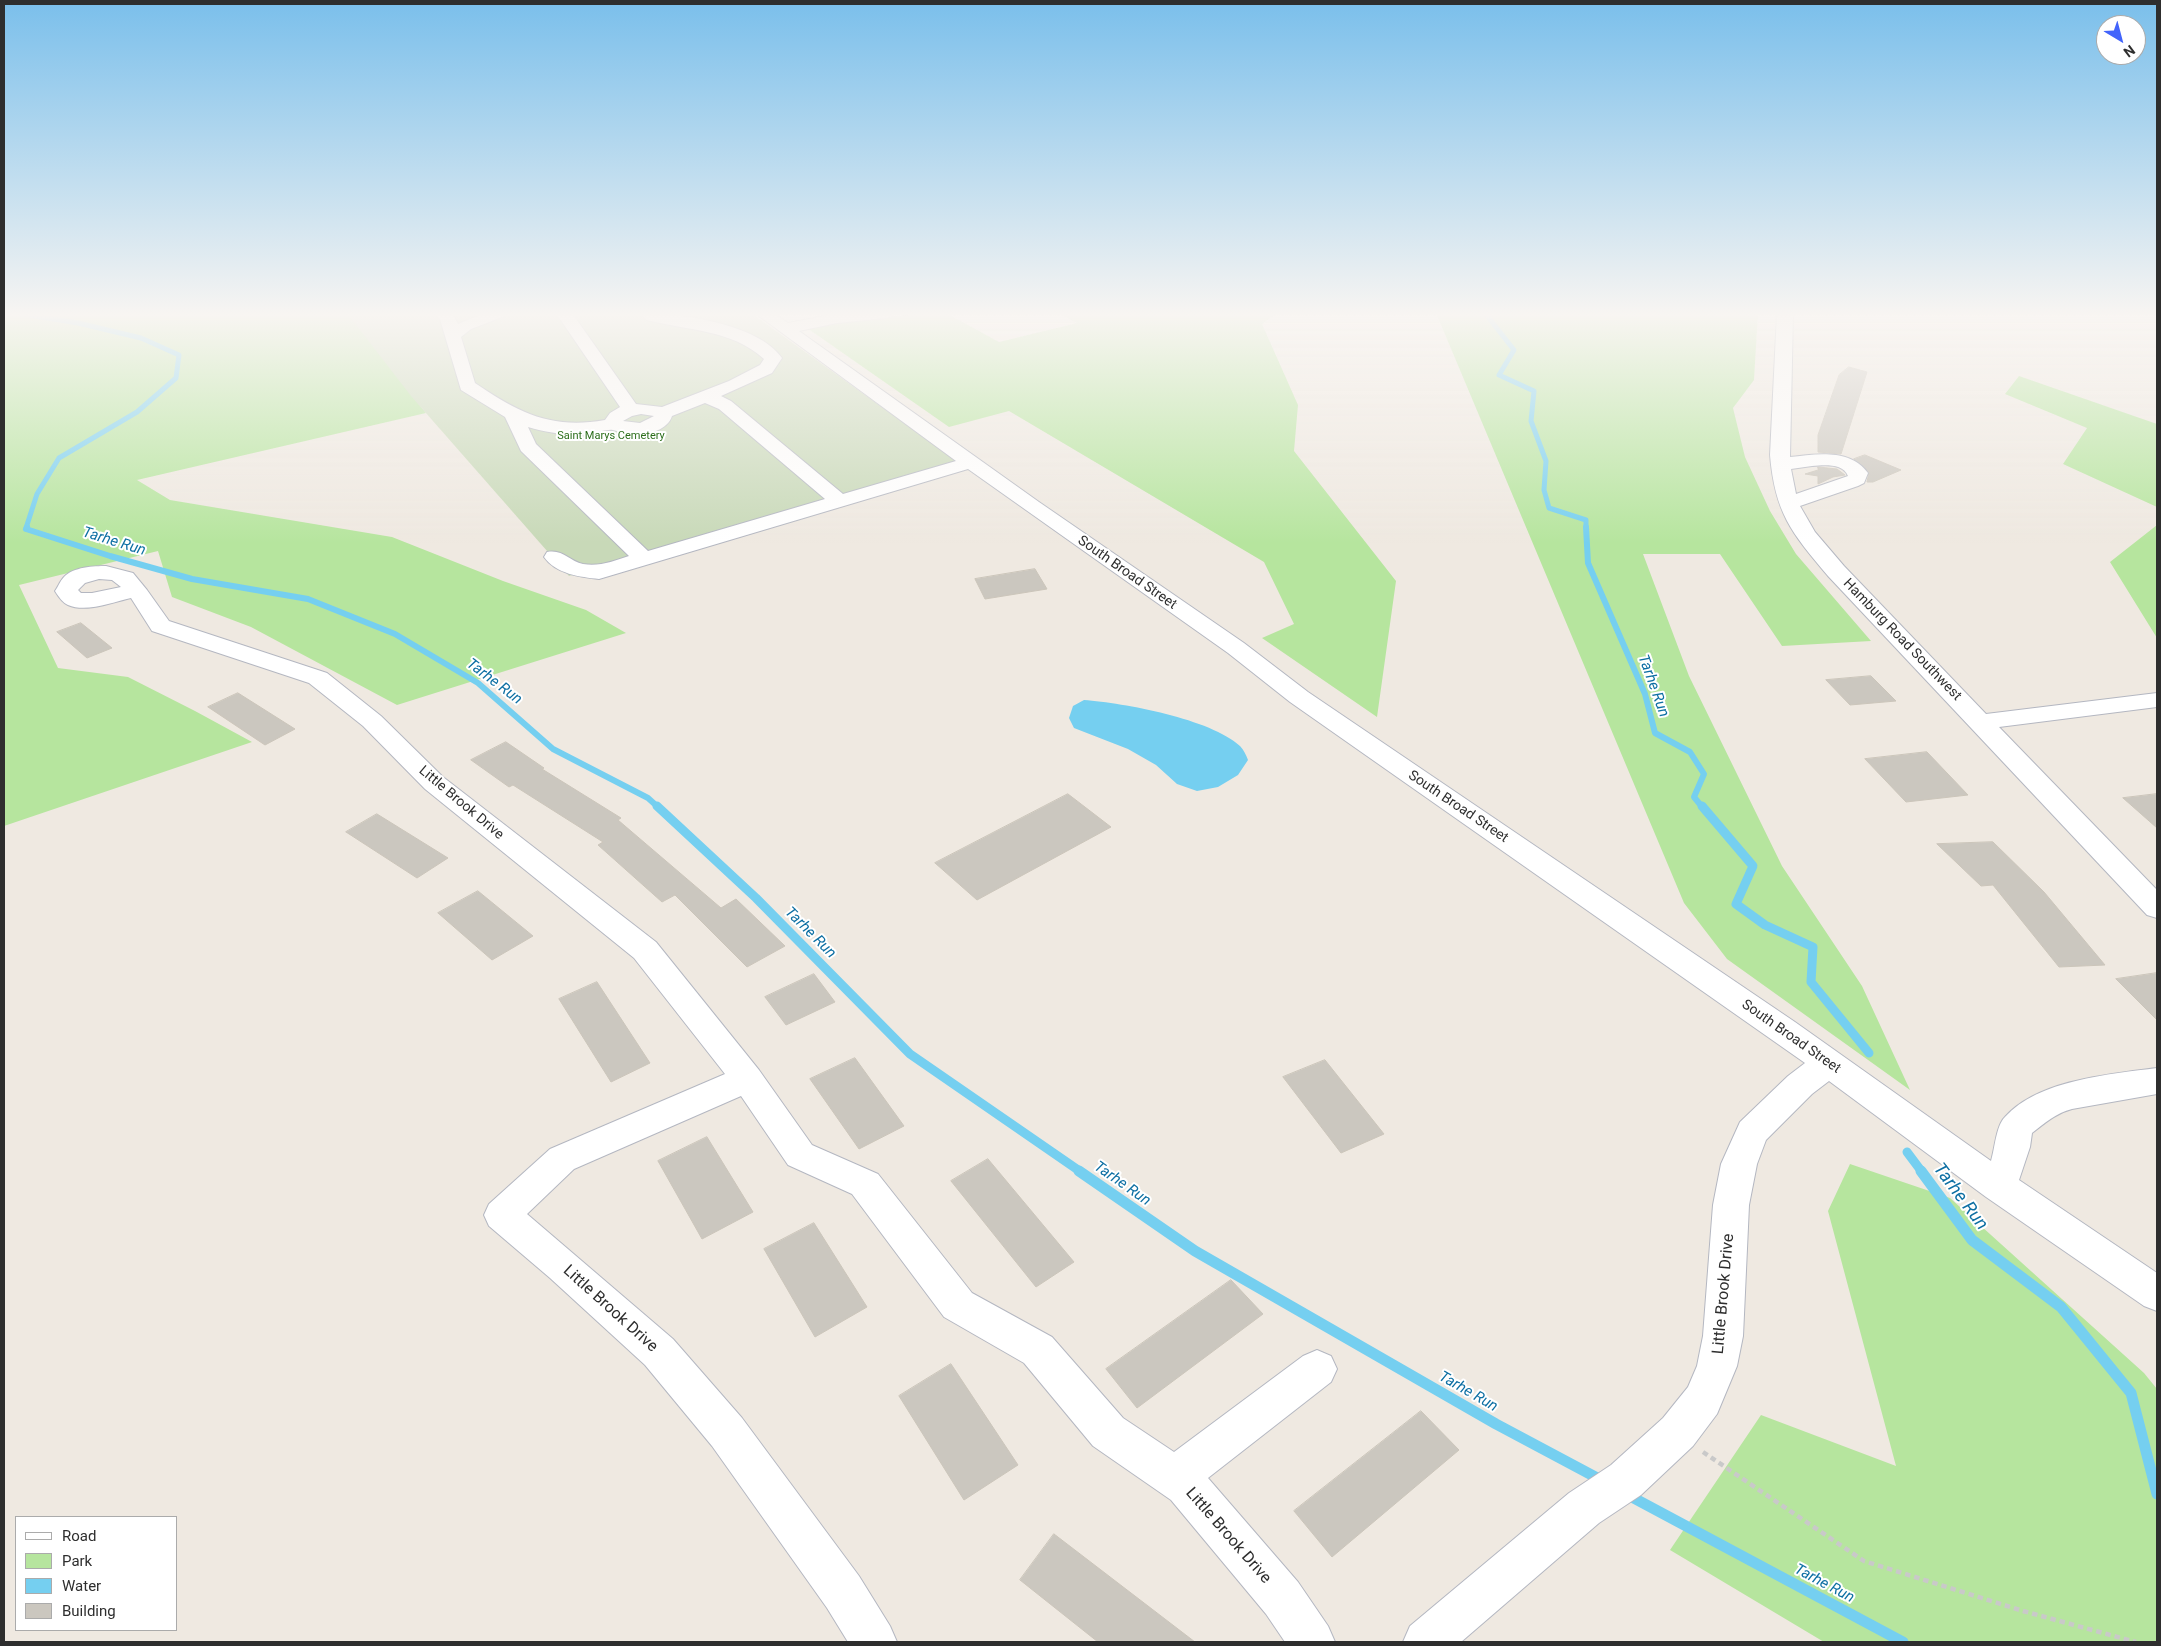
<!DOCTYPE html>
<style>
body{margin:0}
#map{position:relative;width:2161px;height:1646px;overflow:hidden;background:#efe9e1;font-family:Roboto,sans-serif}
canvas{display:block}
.frame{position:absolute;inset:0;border:5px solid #2e2e2e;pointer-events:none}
.legend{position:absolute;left:15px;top:1516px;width:162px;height:115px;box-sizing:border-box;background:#fff;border:1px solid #ababab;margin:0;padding:6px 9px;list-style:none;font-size:15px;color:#2e2e2e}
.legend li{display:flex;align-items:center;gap:10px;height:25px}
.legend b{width:25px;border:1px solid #ababab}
.north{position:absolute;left:2096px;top:15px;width:50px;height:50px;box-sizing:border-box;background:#fff;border:1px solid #ababab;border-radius:50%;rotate:143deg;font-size:14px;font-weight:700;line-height:20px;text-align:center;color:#2e2e2e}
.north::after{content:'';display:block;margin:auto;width:18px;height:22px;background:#4264fb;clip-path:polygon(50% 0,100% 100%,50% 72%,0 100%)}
</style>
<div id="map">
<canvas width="2161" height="1646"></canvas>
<div class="frame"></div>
<ul class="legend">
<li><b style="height:6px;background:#fff"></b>Road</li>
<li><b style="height:14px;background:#b6e59e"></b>Park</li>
<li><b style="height:14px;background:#75cff0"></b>Water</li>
<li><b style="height:14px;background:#cbc7bf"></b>Building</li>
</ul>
<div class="north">N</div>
</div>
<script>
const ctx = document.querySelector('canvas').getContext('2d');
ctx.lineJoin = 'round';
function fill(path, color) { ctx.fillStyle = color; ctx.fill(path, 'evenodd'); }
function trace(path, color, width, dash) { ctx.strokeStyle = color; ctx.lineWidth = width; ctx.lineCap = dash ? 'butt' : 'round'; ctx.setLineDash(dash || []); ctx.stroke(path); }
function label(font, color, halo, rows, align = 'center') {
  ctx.font = font + ' Roboto,sans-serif'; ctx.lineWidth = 4; ctx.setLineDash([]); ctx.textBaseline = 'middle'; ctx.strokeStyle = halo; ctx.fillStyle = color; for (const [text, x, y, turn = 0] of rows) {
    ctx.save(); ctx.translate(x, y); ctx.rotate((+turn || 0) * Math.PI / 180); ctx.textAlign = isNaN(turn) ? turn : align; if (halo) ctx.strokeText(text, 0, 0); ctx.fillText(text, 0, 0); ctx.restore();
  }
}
const green = new Path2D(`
 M4,313h346l76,100 -289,67 33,20 222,37 111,44 83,29 40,23 -229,72 -146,-78 -79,-30 -14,-46 -139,34 39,83 70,9 67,34 57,31 -248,84z
 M1058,313h219l-15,11 36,81 -4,46 102,130 -19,136 -115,-79 32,-14 -30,-62 -255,-151 -60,16 -142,-99 64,-11 77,-3 51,28 78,-19z
 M1436,313h322l-4,67 -21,28 12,49 25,54 26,43 75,87 -89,5 -62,-92h-77l46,122 93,190 80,120 48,104 -183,-131 -43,-56z
 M2019,376l138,48v83l-94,-43 24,-36 -82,-34z
 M2157,525v113l-47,-76z
 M1850,1164l100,34 194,175 13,16v253h-333l-154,-92 91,-135 135,51 -68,-255z`);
const cemetery = new Path2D(`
 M347,313h404l206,148 -388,115 -158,-180z`);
const water = new Path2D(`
 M1084,700c40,3 127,19 156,46 4,4 6,9 8,14l-10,15 -20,12 -21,4 -20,-7 -21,-19 -28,-16 -54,-21 -5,-10 4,-12z`);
const streamFar3 = new Path2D(`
 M17,313l61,10 63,15 38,17 -3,23 -39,34 -78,46 -22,36 -11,34
 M1485,313l29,37 -15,25 35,16 -3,30 15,40 -2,29 5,18 37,12v8`);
const streamFar2 = new Path2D(`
 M27,527l-1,2 84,27 82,23 116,20 87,35 83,49 75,66 95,49 11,10
 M1586,527l2,36 57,131 10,39 35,19 14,22 -10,23 9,11`);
const streamFar1 = new Path2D(`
 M657,806l99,92 154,156 171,118
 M1702,806l51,60 -17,38 29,21 48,22 -2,35 58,71
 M1907,1152l15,20`);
const stream = new Path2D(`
 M1079,1171l116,80 301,173 107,57
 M1921,1171l51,69 89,67 70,86 26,101
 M1628,1495l275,147`);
const building = new Path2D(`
 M1849,367l18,5 -26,82 -23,-2v-17l21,-60z
 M1865,455l36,15 -28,12h-6l2,-10 -15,-13z
 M1818,467l19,2 8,6 -12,2 -15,7v-8l-13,-2 13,-4z
 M1035,569l12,20 -62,10 -10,-20z
 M81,623l31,25 -25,10 -30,-26z
 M1871,676l25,25 -46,4 -24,-25z
 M238,693l57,36 -30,16 -57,-38z
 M506,742l38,26 -2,1 79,49 -3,2 103,88 15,-9 49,47 -38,21 -72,-72 -13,7 -64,-57 5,-3 -90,-57 -4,2 -38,-27z
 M1927,752l41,43 -62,7 -41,-43z
 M1068,794l43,33 -134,73 -42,-37z
 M2157,794v34l-34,-30z
 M377,814l71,44 -31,20 -71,-46z
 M1993,842l51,50 61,73 -46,2 -66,-82 -12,1 -44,-42z
 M478,891l55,45 -41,24 -54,-47z
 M2157,973v47l-41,-41z
 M814,974l21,28 -49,23 -21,-28z
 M597,982l53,81 -39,19 -52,-83z
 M855,1058l49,68 -45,23 -49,-70z
 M1325,1060l59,74 -43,19 -58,-76z
 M707,1137l46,75 -51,27 -44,-78z
 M988,1159l86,103 -38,25 -85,-106z
 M814,1223l53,84 -52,30 -51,-88z
 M1231,1280l32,34 -126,94 -31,-39z
 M951,1364l67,101 -54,35 -65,-104z
 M1421,1411l38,39 -127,107 -38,-46z
 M1054,1534l141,108h-97l-78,-62z`);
const path = new Path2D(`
 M1703,1452l161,109 159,50 113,31`);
const minor = new Path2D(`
 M436,313h16l6,11 27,-11h22l-2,3 -34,13 -10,8 14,46c43,29 76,47 130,37l5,-7 10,-6 -64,-94h16l64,91 26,3 67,-26 31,-16 4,-6c-33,-30 -75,-28 -117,-39l-8,-7c40,0 118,10 143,45l-10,15 -51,23 10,5 112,93 113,-33 -201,-148h18l15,10 53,-10h53l-2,3 -6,2 -49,5 -38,8 240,171 205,141 64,49 487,330 196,139c4,-13 5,-35 14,-44 33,-37 105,-43 152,-49v26l-85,15c-16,4 -27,14 -40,24l-2,14 -11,33 138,93v38l-13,-5 -158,-109 -157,-116 -17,13 -46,46 -9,24 -8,41 -6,131 -6,30 -20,48 -24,32 -52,49 -42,28 -138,119h-58l7,-16 159,-133 42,-28 52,-47 25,-31 9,-21 6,-30 10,-131 8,-41 19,-42 48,-46 17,-13 -515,-361 -62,-49 -260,-184 -369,110c-19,-2 -43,-5 -55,-22l3,-5c16,-3 22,9 36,12 16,3 31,-3 46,-8l-108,-105 -16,-34 -44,-27 -21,-71zM705,403l14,6 106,90 -177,52 -112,-107 -8,-17c20,6 41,9 62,7 7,-1 16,-5 23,-4 5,1 10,3 15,4 15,2 39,-2 44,-18zM641,414l13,2 -14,7 -17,-2 9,-5z
 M1777,313h16l-3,144c26,-3 60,-9 78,16l-4,10 -6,3 -58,20 15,26 29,34 142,148 171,-21v14l-158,20 158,163v28l-10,-3 -319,-339c-37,-44 -53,-63 -58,-121zM1812,466c12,-1 31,-3 36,10l-52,18 -5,-25z
 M106,566l27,7 14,17 22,31 158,52 54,43 62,61 213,165 103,128 53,75 66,29 94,119 80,44 71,81 51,34 129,-96 14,-6 14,6 6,13 -6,13 -123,96 90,104 30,44 7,16h-50l-19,-28 -95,-114 -78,-54 -69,-83 -80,-46 -92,-123 -64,-29 -47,-69 -167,73 -47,45 146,125 69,79 117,158 31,50 7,16h-49l-21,-34 -115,-162 -67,-81 -95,-87 -61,-52 -5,-11 5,-11 61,-55 175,-75 -91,-116 -209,-169 -62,-63 -54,-43 -157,-52 -21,-33c-18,4 -45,15 -63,7 -5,-2 -10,-9 -13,-14 3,-4 5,-10 9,-14 9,-10 30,-11 42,-11zM99,579l13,1 9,7 -29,6h-11l-3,-3 7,-7z`);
const farParknames = [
 ["Saint Marys Cemetery",611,436]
];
const streetNames = [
 ["South Broad Street",1127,573,35],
 ["Hamburg Road Southwest",1902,640,46],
 ["Little Brook Drive",461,803,40],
 ["South Broad Street",1458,807,34],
 ["South Broad Street",1791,1037,35]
];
const waterNames = [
 ["Tarhe Run",114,542,17],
 ["Tarhe Run",494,682,37],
 ["Tarhe Run",1653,686,70],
 ["Tarhe Run",810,933,45],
 ["Tarhe Run",1122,1184,35],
 ["Tarhe Run",1468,1392,30],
 ["Tarhe Run",1824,1584,28]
];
const nearStreetnames = [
 ["Little Brook Drive",1724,1294,-85],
 ["Little Brook Drive",610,1309,42],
 ["Little Brook Drive",1228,1536,49]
];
const nearWaternames = [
 ["Tarhe Run",1960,1197,53]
];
fill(green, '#b6e59e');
fill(cemetery, '#c8d9b8');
fill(water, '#75cff0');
trace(streamFar3, '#75cff0', 5);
trace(streamFar2, '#75cff0', 6);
trace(streamFar1, '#75cff0', 9);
trace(stream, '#75cff0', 11);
fill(building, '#cbc7bf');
trace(building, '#cbc5ba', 1);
trace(minor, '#b4b7c1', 2);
trace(path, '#c9c9c9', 4.5, [5.5, 4]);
fill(minor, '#fff');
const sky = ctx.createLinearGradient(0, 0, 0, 543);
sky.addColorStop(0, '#7abfeb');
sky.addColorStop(0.58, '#f8f5f2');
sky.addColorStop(1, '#f8f5f200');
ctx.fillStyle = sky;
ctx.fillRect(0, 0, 2161, 543);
label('11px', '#2c6e1b', '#fff', farParknames);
label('14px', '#2e2e2e', '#fff', streetNames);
label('italic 15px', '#0d6fa3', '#fff', waterNames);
label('16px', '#2e2e2e', '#fff', nearStreetnames);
label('italic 18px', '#0d6fa3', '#fff', nearWaternames);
</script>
